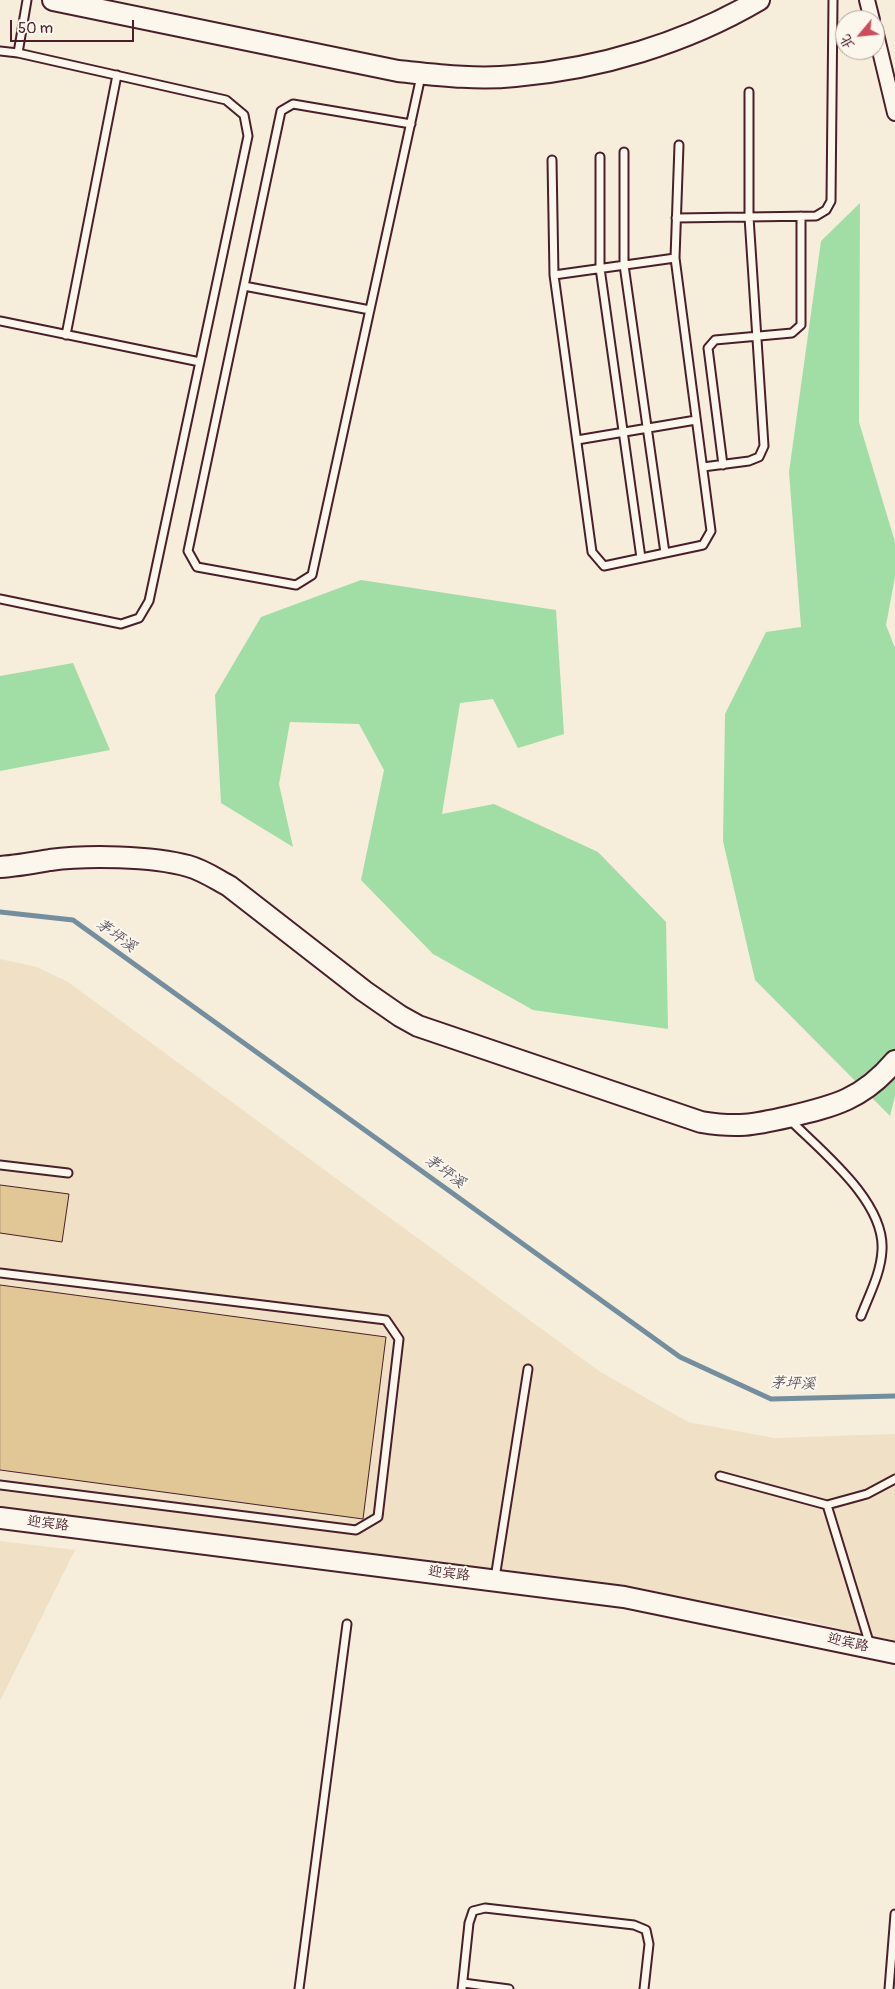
<!DOCTYPE html>
<meta charset="utf-8">
<style>
body{margin:0}
#map{position:relative;width:895px;height:1989px;overflow:hidden;background:#f6eddb;font-family:Pangolin,"LXGW WenKai TC",sans-serif}
canvas{display:block}
.north{position:absolute;left:835px;top:10px;width:50px;height:50px;box-sizing:border-box;background:#fbf7ec;border:1px solid #b4a19f;border-radius:50%;rotate:242deg;font-size:14px;font-weight:700;line-height:20px;text-align:center;color:#4a1f2b}
.north::after{content:'';display:block;margin:auto;width:18px;height:22px;background:#d1495b;clip-path:polygon(50% 0,100% 100%,50% 72%,0 100%)}
.scale{position:absolute;left:10px;top:20px;width:124px;height:22px;box-sizing:border-box;border:2px solid #4a1f2b;border-top:0;padding-left:6px;font-size:15px;line-height:18px;white-space:nowrap;color:#4a1f2b;-webkit-text-stroke:4px #fbf7ec;paint-order:stroke}
</style>
<div id="map">
<canvas width="895" height="1989"></canvas>
<div class="north">北</div>
<div class="scale">50 m</div>
</div>
<script>
const ctx = document.querySelector('canvas').getContext('2d');
ctx.lineJoin = 'round';
function fill(path, color) { ctx.fillStyle = color; ctx.fill(path, 'evenodd'); }
function trace(path, color, width, dash) { ctx.strokeStyle = color; ctx.lineWidth = width; ctx.lineCap = dash ? 'butt' : 'round'; ctx.setLineDash(dash || []); ctx.stroke(path); }
function label(font, color, halo, rows, align = 'center') {
  ctx.font = font + ' Pangolin,"LXGW WenKai TC",sans-serif'; ctx.lineWidth = 4; ctx.setLineDash([]); ctx.textBaseline = 'middle'; ctx.strokeStyle = halo; ctx.fillStyle = color; for (const [text, x, y, turn = 0] of rows) {
    ctx.save(); ctx.translate(x, y); ctx.rotate((+turn || 0) * Math.PI / 180); ctx.textAlign = isNaN(turn) ? turn : align; if (halo) ctx.strokeText(text, 0, 0); ctx.fillText(text, 0, 0); ctx.restore();
  }
}
const built = new Path2D(`
 M0,959l37,8 31,15 531,389 89,51 86,16 121,-4v208l-109,-26 -786,-104z
 M0,1541l75,9 -75,151z`);
const green = new Path2D(`
 M860,203l-1,219 36,120v35l-9,48 9,23v448l-5,20 -135,-136 -32,-139 2,-127 41,-82 35,-5 -12,-155 32,-231z
 M361,580l195,30 8,124 -46,14 -25,-49 -33,4 -18,111 52,-10 104,48 68,70 2,107 -135,-19 -100,-56 -72,-74 23,-110 -25,-46 -69,-2 -11,62 14,63 -72,-44 -6,-108 46,-78z
 M73,663l37,87 -110,21v-95z`);
const stream = new Path2D(`
 M0,912l73,8 607,437 91,42 124,-3`);
const building = new Path2D(`
 M0,1185l69,9 -7,48 -62,-9z
 M0,1285l386,52 -23,182 -363,-49z`);
const lane = new Path2D(`
 M0,51l18,2 208,47 18,15 4,21 -99,465 -10,17 -18,6 -121,-25
 M18,53l9,-53
 M411,124l-118,-20 -12,7 -93,440 9,16 99,18 16,-10 109,-499
 M624,152v113l41,288
 M600,157v111l41,290
 M552,160l2,115 38,277 12,14 99,-21 8,-14 -36,-273 4,-113
 M676,218l140,-2 10,-6 5,-9 2,-201
 M554,275l121,-17
 M244,286l126,24
 M0,321l200,41
 M66,335l51,-260
 M577,440l119,-20
 M723,465l-15,-117 7,-8 77,-7 9,-8v-109
 M703,467l46,-6 10,-4 5,-11 -15,-229v-125
 M789,1119c32,32 96,82 93,131 -1,23 -13,45 -21,66
 M0,1165l68,8
 M0,1273l386,47 13,19 -21,178 -22,13 -356,-45
 M720,1476l107,29 40,-11 28,-15
 M827,1505l43,140
 M495,1578l33,-209
 M463,1983l46,6
 M299,1989l48,-365
 M462,1989l7,-66 4,-12 12,-3 149,17 12,5 3,14 -5,45
 M889,1989l6,-75`);
const street = new Path2D(`
 M867,0l5,20
 M875,30l20,83`);
const secondary = new Path2D(`
 M53,0l345,71c39,4 78,9 117,5 84,-7 171,-33 244,-76
 M0,867c17,-1 33,-4 50,-7 37,-5 102,-4 138,6 15,4 28,13 41,20l135,105 36,25 18,10 283,96c36,6 52,3 87,-5 47,-11 75,-18 107,-56
 M0,1518l624,79 271,56`);
const streetNames = [
 ["迎宾路",48,1524,7],
 ["迎宾路",449,1574,7],
 ["迎宾路",848,1643,12]
];
const waterNames = [
 ["茅坪溪",116,936,36],
 ["茅坪溪",445,1172,36],
 ["茅坪溪",793,1384,2]
];
fill(built, '#f0e1c6');
fill(green, '#a1dea6');
trace(stream, '#728e9f', 5);
fill(building, '#e1c696');
trace(building, '#4a1f2b', 1);
trace(lane, '#4a1f2b', 11);
trace(street, '#4a1f2b', 18);
trace(secondary, '#4a1f2b', 24);
trace(lane, '#fbf7ec', 7);
trace(street, '#fbf7ec', 14);
trace(secondary, '#fbf7ec', 20);
label('14px', '#4a1f2b', '#fbf7ec', streetNames);
label('italic 15px', '#5e5665', '#fbf7ec', waterNames);
</script>
